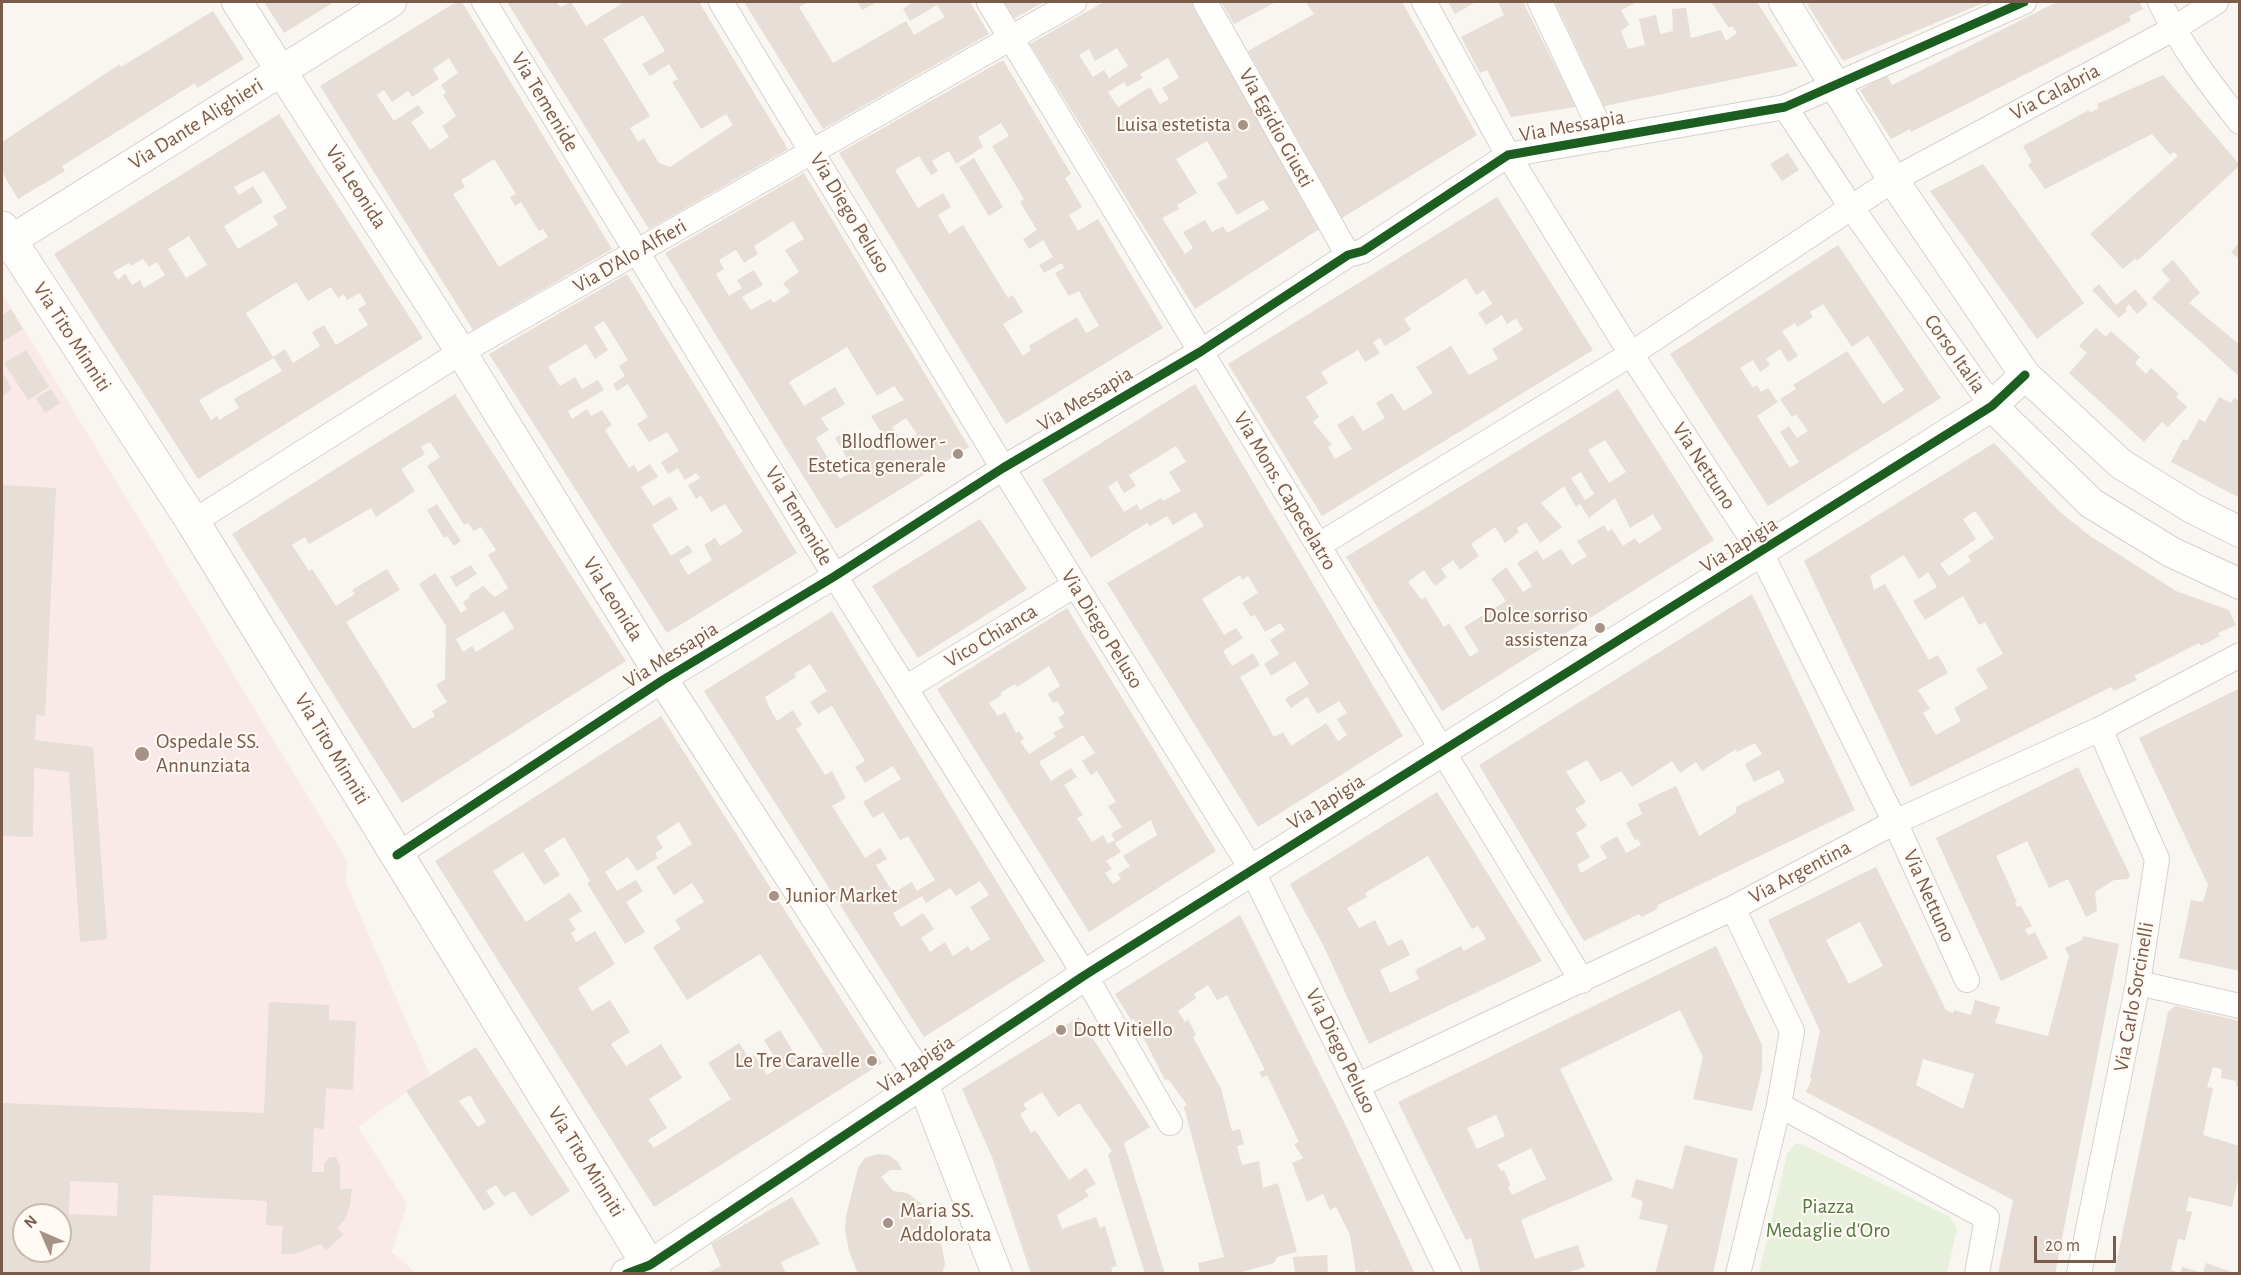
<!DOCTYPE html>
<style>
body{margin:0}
#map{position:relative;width:2241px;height:1275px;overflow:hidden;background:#f9f5f0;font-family:"Alegreya Sans",sans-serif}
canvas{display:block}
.frame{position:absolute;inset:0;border:3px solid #7a5c4d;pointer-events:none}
.north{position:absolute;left:12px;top:1203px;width:60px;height:60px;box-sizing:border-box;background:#fffaf3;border:2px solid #cabbb1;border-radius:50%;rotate:315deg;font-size:16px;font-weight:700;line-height:24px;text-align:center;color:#7a5c4d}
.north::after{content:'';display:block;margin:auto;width:21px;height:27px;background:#a69286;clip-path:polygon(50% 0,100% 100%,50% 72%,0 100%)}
.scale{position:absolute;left:2034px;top:1236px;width:82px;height:27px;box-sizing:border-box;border:3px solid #7a5c4d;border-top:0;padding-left:8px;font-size:18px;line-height:21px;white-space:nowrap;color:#7a5c4d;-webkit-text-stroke:4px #fffaf3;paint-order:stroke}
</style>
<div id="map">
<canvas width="2241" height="1275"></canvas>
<div class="frame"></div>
<div class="north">N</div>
<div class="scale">20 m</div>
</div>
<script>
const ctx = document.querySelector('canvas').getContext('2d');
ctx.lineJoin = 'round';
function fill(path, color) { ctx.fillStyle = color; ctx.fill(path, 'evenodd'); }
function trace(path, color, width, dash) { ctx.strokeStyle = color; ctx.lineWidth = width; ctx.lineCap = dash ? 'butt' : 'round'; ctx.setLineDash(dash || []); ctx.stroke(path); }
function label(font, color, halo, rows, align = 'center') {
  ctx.font = font + ' "Alegreya Sans",sans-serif'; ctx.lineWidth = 4.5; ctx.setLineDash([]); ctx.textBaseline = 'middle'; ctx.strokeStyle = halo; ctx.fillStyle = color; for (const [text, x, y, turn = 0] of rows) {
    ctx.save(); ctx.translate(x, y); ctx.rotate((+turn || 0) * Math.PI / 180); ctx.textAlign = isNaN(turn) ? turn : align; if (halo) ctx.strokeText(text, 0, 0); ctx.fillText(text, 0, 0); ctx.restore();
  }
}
const medical = new Path2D(`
 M2,293l345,568 -1,22 84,192 -72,52 49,77 -15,48 24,21h-414zM24,1215h36v36h-36z`);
const green = new Path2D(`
 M1795,1144h6l149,73 7,11 -10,45h-188l28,-119z`);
const building = new Path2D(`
 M264,2h70l-50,31z
 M456,2h6l150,247 -139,81 -153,-244zM449,58l9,15 -17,12 5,8 -3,2 13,21 -14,10 7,11 -19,13 -19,-28 13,-9 -6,-8 -24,16 -17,-26 7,-5 8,12 16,-11 4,6 27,-18 -6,-10zM494,159l22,35 -6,3 5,9 6,-4 18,29 4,-2 5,8 -49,30 -46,-73 12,-7 -4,-7z
 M507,2h49l4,5 11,-5 15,24 35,-22 -1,-2h79l89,147 -139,80zM643,15l22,36 -23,13 8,12 19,-12 9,15 -6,3 29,47 25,-15 7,11 -63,42 -11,-4 -15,-25 -6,4 -8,-14 20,-12 -47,-77z
 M744,2h65l-10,5 34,56 73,-42 8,14 31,-18 -8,-12 -27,16 -7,-12 10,-7h57l19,32 -166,95z
 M857,2h20l-15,8z
 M1003,2h41l-31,17z
 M1104,2h89l128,226 -126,81 -165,-265zM1117,48l11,18 -19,12 -5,-8 -11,7 -14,-22 10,-6 6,12zM1168,58l11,20 -17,10 7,11 -9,5 -10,-17 -32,20 -10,-15 16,-10 3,5 16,-9 -3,-4zM1207,141l21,36 -11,6 20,32 26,-15 6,9 -42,24 -4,-7 -11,6 -7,-12 -22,12 10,16 -8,6 -23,-36 17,-9 -2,-4 20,-12 -21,-34z
 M1221,2h55l-42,22z
 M1306,2h96l75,133 -135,83 -94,-167 66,-37z
 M1448,2h25l1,1 -19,11z
 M1498,2h25l53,105 -65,10 -24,-47 -7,3 -19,-36 43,-22z
 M1555,2h82l-16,8 8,15 -8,6 7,18 17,-4 -6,-26 17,-4 4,19 13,-3 -1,-22 14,-1 5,30 30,-8 5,11 11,-8 -5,-7 -3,2 -18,-26h46l41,64 -194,40z
 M1814,2h172l-143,59 -36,-57z
 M2057,2h82l4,7 -14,7 2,5 -220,111 -1,-3 -19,10 -31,-49 27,-15 5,10z
 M213,11l31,48 -47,29 -2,-5 -133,83 3,5 -47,28 -16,-27v-30l118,-78 1,3z
 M1003,60l68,114 -6,4 17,29 -13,8 9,16 20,-12 65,109 -157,96 -167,-271zM1001,123l8,13 -17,10 32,53 -4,3 17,28 -14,9 6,10 14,-9 10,17 -14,8 5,8 18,-10 2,5 -9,5 14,23 10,-5 20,35 -13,7 -9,-16 -48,29 2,4 -8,6 -20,-32 20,-12 -10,-17 -5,3 -45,-73 -14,9 -11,-19 13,-8 -8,-14 -25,15 -23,-38 24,-14 12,19 7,-4 -6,-10 17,-10 7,13 27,-17 -5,-10z
 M2163,75l77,90 -103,96 -1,-3 -13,11 -33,-35 88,-78 -4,-4 -4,3 -18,-21 -107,55 -17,-24 4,-3 -9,-16 66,-36 1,3 9,-5 -2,-4z
 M279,114l144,224 -225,141 -144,-225zM264,171l23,37 -14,8 5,9 -40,24 -14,-23 39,-24 -10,-16 -14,9 -5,-8zM189,236l18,29 -21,13 -18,-29zM143,259l6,8 8,-5 8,13 -21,13 -4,-8 -8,5 -7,-12 -7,7 -5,-8 16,-9 2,3zM296,282l12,19 23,-14 7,11 6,-4 3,6 13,-7 6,11 -8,5 10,16 -32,20 -12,-20 -12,7 8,14 -27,17 -8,-14 -12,8 -27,-44zM274,358l8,13 -48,28 5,9 -20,12 -2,-4 -6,4 -12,-20z
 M1788,153l11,17 -17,11 -12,-17z
 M974,158l29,49 -14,9 -30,-49z
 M1983,164l101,139 -47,36 -107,-148z
 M804,173l165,274 -133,82 -171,-276zM793,221l11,18 -19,11 14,22 -16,11 7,9 -17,11 -2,-4 -20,11 -9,-13 21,-12 -9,-15 -17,10 5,8 -13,8 -13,-22 8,-5 -5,-9 17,-10 8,13 14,-9 -4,-8zM847,347l30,49 17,-10 10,14 -33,16 11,18 -25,15 -11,-18 -11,7 19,32 -14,9 -24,-41 13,-8 -8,-12 24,-14 -10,-17 -31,19 -15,-24zM906,418l11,16 -13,10 -12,-17z
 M1497,197l96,153 -271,166 -94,-152zM1466,278l10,17 8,-5 8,14 -14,9 8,12 16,-10 5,9 9,-6 7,12 -31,19 6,10 -29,16 -18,-29 -35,21 17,26 -29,18 -12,-18 -16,10 9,15 -22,13 -10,-16 -16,10 15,24 -17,10 -7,-12 4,-2 -19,-23 6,-5 -13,-20 22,-14 -7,-11 37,-22 7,12 15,-9 -7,-11 7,-4 5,8 26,-16 -7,-11z
 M2240,240v19l-9,-6z
 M1838,245l103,153 -173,108 -98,-152zM1823,304l29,43 16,-11 36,54 -21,14 -36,-53 -54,34 3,4 -16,10 12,18 4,-3 12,17 -11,7 -8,-12 -9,6 19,30 -9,6 -33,-52 21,-14 -10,-14 -7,4 -4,-7 -4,3 -13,-20 13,-8 7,12 10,-7 -4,-6 14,-10 8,13 10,-6 -16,-25 13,-8 2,4 16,-10 -3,-5z
 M2173,260l27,33 -11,10 51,42v32l-88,-79 18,-18 -9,-10z
 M627,274l170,279 -130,80 -178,-279zM604,321l24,39 -9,6 6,10 -12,8 4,7 11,-7 20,33 -11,7 12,18 18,-10 12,19 -18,11 7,12 10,-6 7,12 11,-7 4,5 -12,7 8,14 5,-4 10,17 14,-8 18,28 -23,14 -5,-8 -11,7 8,15 -24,15 -9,-15 14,-8 -5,-7 -17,11 -19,-31 26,-16 -8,-13 -17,10 -12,-19 17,-10 -8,-13 -12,8 -4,-7 -5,3 -24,-38 7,-5 -10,-15 -11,6 -4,-7 -15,10 -4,-8 36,-21 -6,-10 -16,9 -7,-12 -15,9 -12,-19 38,-23 9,15 13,-9 -14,-23z
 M2099,284l17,21 19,-16 13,15 -11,10 -8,-10 -4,5 2,2 -8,7 -27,-28z
 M11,309l12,20 -21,13v-27z
 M2096,328l10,9 5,-6 29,26 -5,6 11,11 5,-6 28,26 -3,3 11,10 -19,20 -6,-5 -18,20 -75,-69 18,-20 -8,-7z
 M26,350l23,37 -21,13 -24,-37z
 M2,372l10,17 -10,8z
 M1195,384l208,352 -145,91 -151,-244 97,-57 -9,-14 -22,13 -6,-9 -17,10 -3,-3 -56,35 -49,-78zM1176,446l10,16 -17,10 12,19 -18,10 -2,-3 -21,12 -3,-6 -13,8 -16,-25 9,-6 7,12 12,-7 -7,-11zM1240,575l2,5 6,-4 10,17 -16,10 9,14 4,-2 10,17 15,-9 5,7 -15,10 9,14 -15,10 7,12 24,-15 14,23 -24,15 6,9 16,-11 11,17 21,-13 8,12 -10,6 10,16 -9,6 -12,-18 -35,23 -8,-14 -9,5 -34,-60 20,-12 -7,-12 -21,13 -9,-15 20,-13 -7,-10 -12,7 -22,-36z
 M51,389l9,14 -15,10 -9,-15z
 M1618,389l96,151 -272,171 -96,-154zM1605,440l21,32 -17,11 -21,-33zM1581,472l13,22 -9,6 -14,-22zM1564,486l12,21 4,-3 9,14 26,-20 15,30 23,-14 9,15 -23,15 -4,-6 -12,8 -11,-17 -4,3 -4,-7 -27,16 10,15 -15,9 -11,-16 -18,11 -6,-10 -20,13 15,23 -9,6 -17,-25 -15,12 15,22 -42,26 15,24 -9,6 -21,-34 -5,4 -19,-30 -3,3 -14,-18 16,-12 11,16 12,-9 -6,-8 12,-9 7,10 19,-14 -8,-12 24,-17 10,16 14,-11 -2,-4 9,-6 14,21 22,-16 -21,-24z
 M455,394l171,267 -224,142 -170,-269zM430,442l10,15 -13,9 37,59 4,-2 6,8 7,-4 15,23 -8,5 20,33 -13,9 -12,-11 -14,9 1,2 -7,5 4,7 -6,4 -26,-40 -16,11 27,42 -1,53 -9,6 11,17 -15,9 3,5 -22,13 -67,-107 54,-32 -13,-21 -35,21 3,4 -19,12 -24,-37 -3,2 -17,-26 13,-8 4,7 62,-36 5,9 39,-26 -14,-22 24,-15 -4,-7zM504,611l10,17 -38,24 -4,-6 -9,6 -7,-13z
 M2219,397l12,6 3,-5 6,3v97l-69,-36 12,-23 4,2 12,-22 6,3z
 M1994,443l66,69 30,24 86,55 53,19 7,15 -18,8 2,3 -19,10 -2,-3 -65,33 3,4 -23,11 -3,-4 -200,100 -107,-226zM1975,511l19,27 -26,18 3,5 -22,15 -9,-12 36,-25 -13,-20zM1904,555l15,24 9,-7 9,15 -24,14 12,19 38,-24 16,29 6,-3 18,32 -27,15 12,19 -34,20 7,13 -25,14 -13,-22 7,-4 -12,-19 30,-17 -10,-18 -9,5 -44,-76 -11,6 -4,-14z
 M2,485l54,3 -11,228 -9,-1 -1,25 58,7 14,192 -27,3 -11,-170 -35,-4 -1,69 -31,-1z
 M437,504l24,37 -7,5 -7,-10 -3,2 -17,-28z
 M980,519l47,70 -109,69 -46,-72z
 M471,565l6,9 -21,13 -6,-10z
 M1752,594l103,216 -197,95 -1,4 -15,8 -3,-3 -55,27 -105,-176zM1755,743l7,11 -17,10 9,18 25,-12 6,12 -49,25v6l-37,23 -23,-50 -38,18 4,10 -16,9 9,17 3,-1 3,6 -15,8 -9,-17 -17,10 7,12 -26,15 -4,-8 13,-8 -14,-24 11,-7 -12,-17 11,-7 -20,-30 21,-12 14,22 20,-11 11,16 40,-26 8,12 16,-11 6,9 34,-22 1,3z
 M1067,608l149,243 -127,81 -152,-243zM1049,666l11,20 -12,8 5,9 4,-2 8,12 -7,5 6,9 -11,6 3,4 -27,17 -9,-13 4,-2 -5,-8 -3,2 -11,-21 -7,4 -9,-13 13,-8 -2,-2 15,-9 2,3zM1083,735l12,18 -13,8 9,14 6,-4 19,31 -8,4 14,21 -11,7 4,6 -7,4 -5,-9 -11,7 -15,-24 6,-3 -19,-30 13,-8 -6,-9 -20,13 -12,-19zM1151,820l6,15 -34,21 7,10 -12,8 3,5 -8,5 -8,-11 7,-4 -6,-8 15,-9 -6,-9z
 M832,611l213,350 -121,76 -220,-346zM810,664l17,27 -17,11 8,12 14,-8 33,55 -10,6 10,16 28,-17 8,13 -38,23 10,16 10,-6 17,28 8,-4 27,44 -18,11 -5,-9 -19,11 -17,-28 11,-6 -7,-11 -15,10 -33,-52 14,-8 -14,-27 -7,4 -29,-46 6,-4 -9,-15 -16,11 -8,-14 -4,-10 31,-20 -2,-3zM980,881l9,14 -19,12 20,32 -19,12 -3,-5 -15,10 -8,-14 -15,10 -9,-14 13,-9 -11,-16 -22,14 -8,-14 29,-17 4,7 24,-15 6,8z
 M2240,688v283l-61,-13 12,-58 12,2 5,-17 -69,-147z
 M661,716l221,347 -228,144 -219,-346zM679,822l13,22 -36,23 18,28 18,-12 12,19 -29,18 6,9 -28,18 34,53 73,-46 64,98 -22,14 -22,-36 -16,10 16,26 -13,9 -13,-20 -5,3 -10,-15 -31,20 23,36 -77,49 -6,-8 19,-12 -18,-29 33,-21 -21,-34 -35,22 -15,-22 19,-12 -20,-32 -18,11 -14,-23 37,-24 -20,-33 -19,11 -5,-9 5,-3 -7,-11 13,-8 -12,-18 -44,29 -33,-51 30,-19 21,33 16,-10 -16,-25 20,-13 26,44 -3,2 38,61 20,-12 -19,-30 17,-11 -7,-11 -19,11 -12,-19 23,-15 9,14 21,-13 -3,-5 8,-5 -7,-11z
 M2078,767l52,108 -2,4 -14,1 -19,12 2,19 -11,6 -18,-38 -19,9 -22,-47 -31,15 21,46 -2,1 2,4 4,-1 11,20 -7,3 3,6 7,-3 13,26 -47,23 -65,-143z
 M1437,792l105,169 -173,83 -46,-99 -33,-61zM1428,856l44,73 6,-3 8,13 -22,12 -3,-5 -46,24 4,9 -29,14 -10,-23 30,-15 -8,-16 -14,7 -13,-26 -16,8 -12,-20 20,-11 -2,-4z
 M1876,867l70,143 7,3 1,-3 17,5 4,-15 25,7 -5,16 53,13 21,-80 -4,-8 17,-8 1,-4 36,8 -64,330h-57l15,-74 -207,-108 6,-13 -2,-1 10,-47 -52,-111zM1860,922l23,44 -34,18 -23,-44zM1923,1059l51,15 -11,35 -47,-24z
 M1240,915l106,211 69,148h-46v-3l-4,-1v4h-9l-6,-39 -14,-28 -6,3 -7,-16 -16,8 -15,-39 11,-5 -9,-14 5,-2 -32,-67 -5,3 -3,-6 6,-2 -38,-75 -10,5 -9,-15 -14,9 2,4 -18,13 7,11 3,-3 8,16 -3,2 28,52 11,42 8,-2 4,15 -7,2 5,19 17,-4 4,27 15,-5 19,69 -20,5 -3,6 -39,11h-35l-2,-11 26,-6 -40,-150 3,-2 -19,-26 -3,1 -31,-61 -3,1 -16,-26z
 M1716,946l46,99v25l-10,41 -59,-12 10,-42 -23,-47 -120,59 53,111 -92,40 14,39 43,-14 7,22 -22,7h-82l-10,-36 -5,2 -68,-138zM1496,1115l9,21 -28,13 -10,-21zM1531,1148l15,31 -34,16 -4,-8 3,-1 -7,-16 -3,1 -4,-6z
 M269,1002l60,3v15l27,1 -3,69 -27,-2 -2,41 -10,-1 -2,44h12v-9l6,-6h6l4,9v23h12l-2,16 -5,14 -8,9 7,6 -18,16 -5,-6 -27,10h-13l2,-28 -17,-1 1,-24 -114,-6 -3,79h-148v-171l262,10zM70,1181l48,2 -1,33 -48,-2zM24,1215h36v36h-36z
 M2175,1006l65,15v66l-4,-1v-5l-15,-3 1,-9 -9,-2 -6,20 6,1 -10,47 37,11v25l-8,36 -43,-10 -3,14 6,1 -7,28 -7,-1 -7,31 9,3 2,-6 21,6 3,-10 32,11h-124l54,-262z
 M1079,1017l71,110 -26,16 41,131h-20l-37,-119 4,-4 -33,-48 -21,14 -16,-25 -19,12 4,5 -7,5 11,19 4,-3 34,50 17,-12 10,16 -11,6 4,6 -32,19 5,14 34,-12 4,11 5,-2 12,40 -6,2 2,6h-82l-39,-117 -30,-68z
 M476,1047l94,144 -39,26 -17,-26 -10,6 -8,-12 -10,6 9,13 -11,7 -78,-120zM470,1095l16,27 -8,5 -19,-26z
 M1685,1145l53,14 -25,115h-58l13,-49 -29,-6 4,-18 -12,-4 5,-18 37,10z
 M877,1154l11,1 10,7 4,8h-12l-9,7 12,14 14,2 14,10 5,9 16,35 3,17 -3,10h-84l-9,-23 -4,-21 1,-14 12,-48 7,-10z
 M792,1197l28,47 -39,18 5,12h-80l15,-8 -10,-22z
 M1327,1255l1,19h-33l-2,-17z`);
const minor = new Path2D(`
 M484,2l351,574 250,399 85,148
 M721,2l282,466 249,402 197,404
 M989,2l593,979
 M1205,2l143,253
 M1424,2l84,153 123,199 130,199 134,269 72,158
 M1540,2l65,137
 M2160,2c21,44 50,82 80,120
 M1785,107l66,100 141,199
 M193,522l268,-170 613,-350
 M1319,545l312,-191 262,-174 280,-151 43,-27
 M907,687l168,-102
 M397,855l266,-175 172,-104 168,-108 197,-116 148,-97 15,-4 145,-96 277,-48 239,-105
 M1733,908l59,123 -13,74 -41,169
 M2138,983l102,23
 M1359,1085l374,-177 162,-86 205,-93 140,-74
 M1779,1105l208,113 -10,56
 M2079,1274l59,-291 19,-124 -57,-130`);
const tertiary = new Path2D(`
 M237,2l224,350 202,328 259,401 75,193
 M1784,2l109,178 132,195 96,89 71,44 48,24
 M2,246l389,-244
 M1992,406l99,97 80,49 69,32
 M626,1274l24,-9 435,-290 907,-569 33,-31`);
const secondary = new Path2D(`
 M2,228l191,294 461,752`);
const cycleway = new Path2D(`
 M397,855l266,-175 172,-104 168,-108 197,-116 148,-97 15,-4 145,-96 277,-48 239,-105
 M626,1274l24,-9 435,-290 907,-569 33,-31`);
const markers = [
 [1243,125,6,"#a69286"],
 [958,454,6,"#a69286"],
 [1600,628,6,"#a69286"],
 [142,754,8,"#a69286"],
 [774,896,6,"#a69286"],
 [1061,1030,6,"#a69286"],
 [872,1061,6,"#a69286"],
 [888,1223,6,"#a69286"]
];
const streetNames = [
 ["Via Calabria",2055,92,-28],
 ["Via Temenide",545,102,59],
 ["Via Dante Alighieri",196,124,-32],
 ["Via Messapia",1572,126,-10],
 ["Via Egidio Giusti",1276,128,61],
 ["Via Leonida",356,187,57],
 ["Via Diego Peluso",850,213,59],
 ["Via D'Alo Alfieri",630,256,-30],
 ["Via Tito Minniti",72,337,57],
 ["Corso Italia",1955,354,55],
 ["Via Messapia",1085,399,-31],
 ["Via Nettuno",1704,466,57],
 ["Via Mons. Capecelatro",1285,491,59],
 ["Via Temenide",799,516,59],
 ["Via Japigia",1739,545,-32],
 ["Via Leonida",613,599,58],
 ["Via Diego Peluso",1102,629,58],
 ["Vico Chianca",991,636,-31],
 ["Via Messapia",671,655,-32],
 ["Via Tito Minniti",332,749,59],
 ["Via Japigia",1326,802,-32],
 ["Via Argentina",1800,872,-28],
 ["Via Nettuno",1929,896,66],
 ["Via Carlo Sorcinelli",2134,997,-80],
 ["Via Diego Peluso",1341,1051,64],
 ["Via Japigia",916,1064,-34],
 ["Via Tito Minniti",586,1162,58]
];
const poiNames = [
 ["Luisa estetista",1231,125],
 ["Bllodflower -",946,442],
 ["Estetica generale",946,466],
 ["Dolce sorriso",1588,616],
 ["assistenza",1588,640],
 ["Ospedale SS.",156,742,"left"],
 ["Annunziata",156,766,"left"],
 ["Junior Market",786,896,"left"],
 ["Dott Vitiello",1073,1030,"left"],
 ["Le Tre Caravelle",860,1061],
 ["Maria SS.",900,1211,"left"],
 ["Addolorata",900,1235,"left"]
];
const parkNames = [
 ["Piazza",1828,1207],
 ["Medaglie d'Oro",1828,1231]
];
fill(medical, '#fae9e9');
fill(green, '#e7f0db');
fill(building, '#e6ded7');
trace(minor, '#d7d1cb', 26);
trace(tertiary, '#d7d1cb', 32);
trace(secondary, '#d9d2cb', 35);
trace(minor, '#fefefd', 24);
trace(tertiary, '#fefefd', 30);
trace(secondary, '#fefefd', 33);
trace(cycleway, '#1b5e20', 9);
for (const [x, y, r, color] of markers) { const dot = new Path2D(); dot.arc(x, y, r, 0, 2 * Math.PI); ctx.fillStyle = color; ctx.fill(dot); trace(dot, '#fffaf3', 2); }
label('21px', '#7a5c4d', '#fffaf3', streetNames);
label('21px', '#7a5c4d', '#fffaf3', poiNames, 'right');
label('21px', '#537a41', '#fffaf3', parkNames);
</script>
